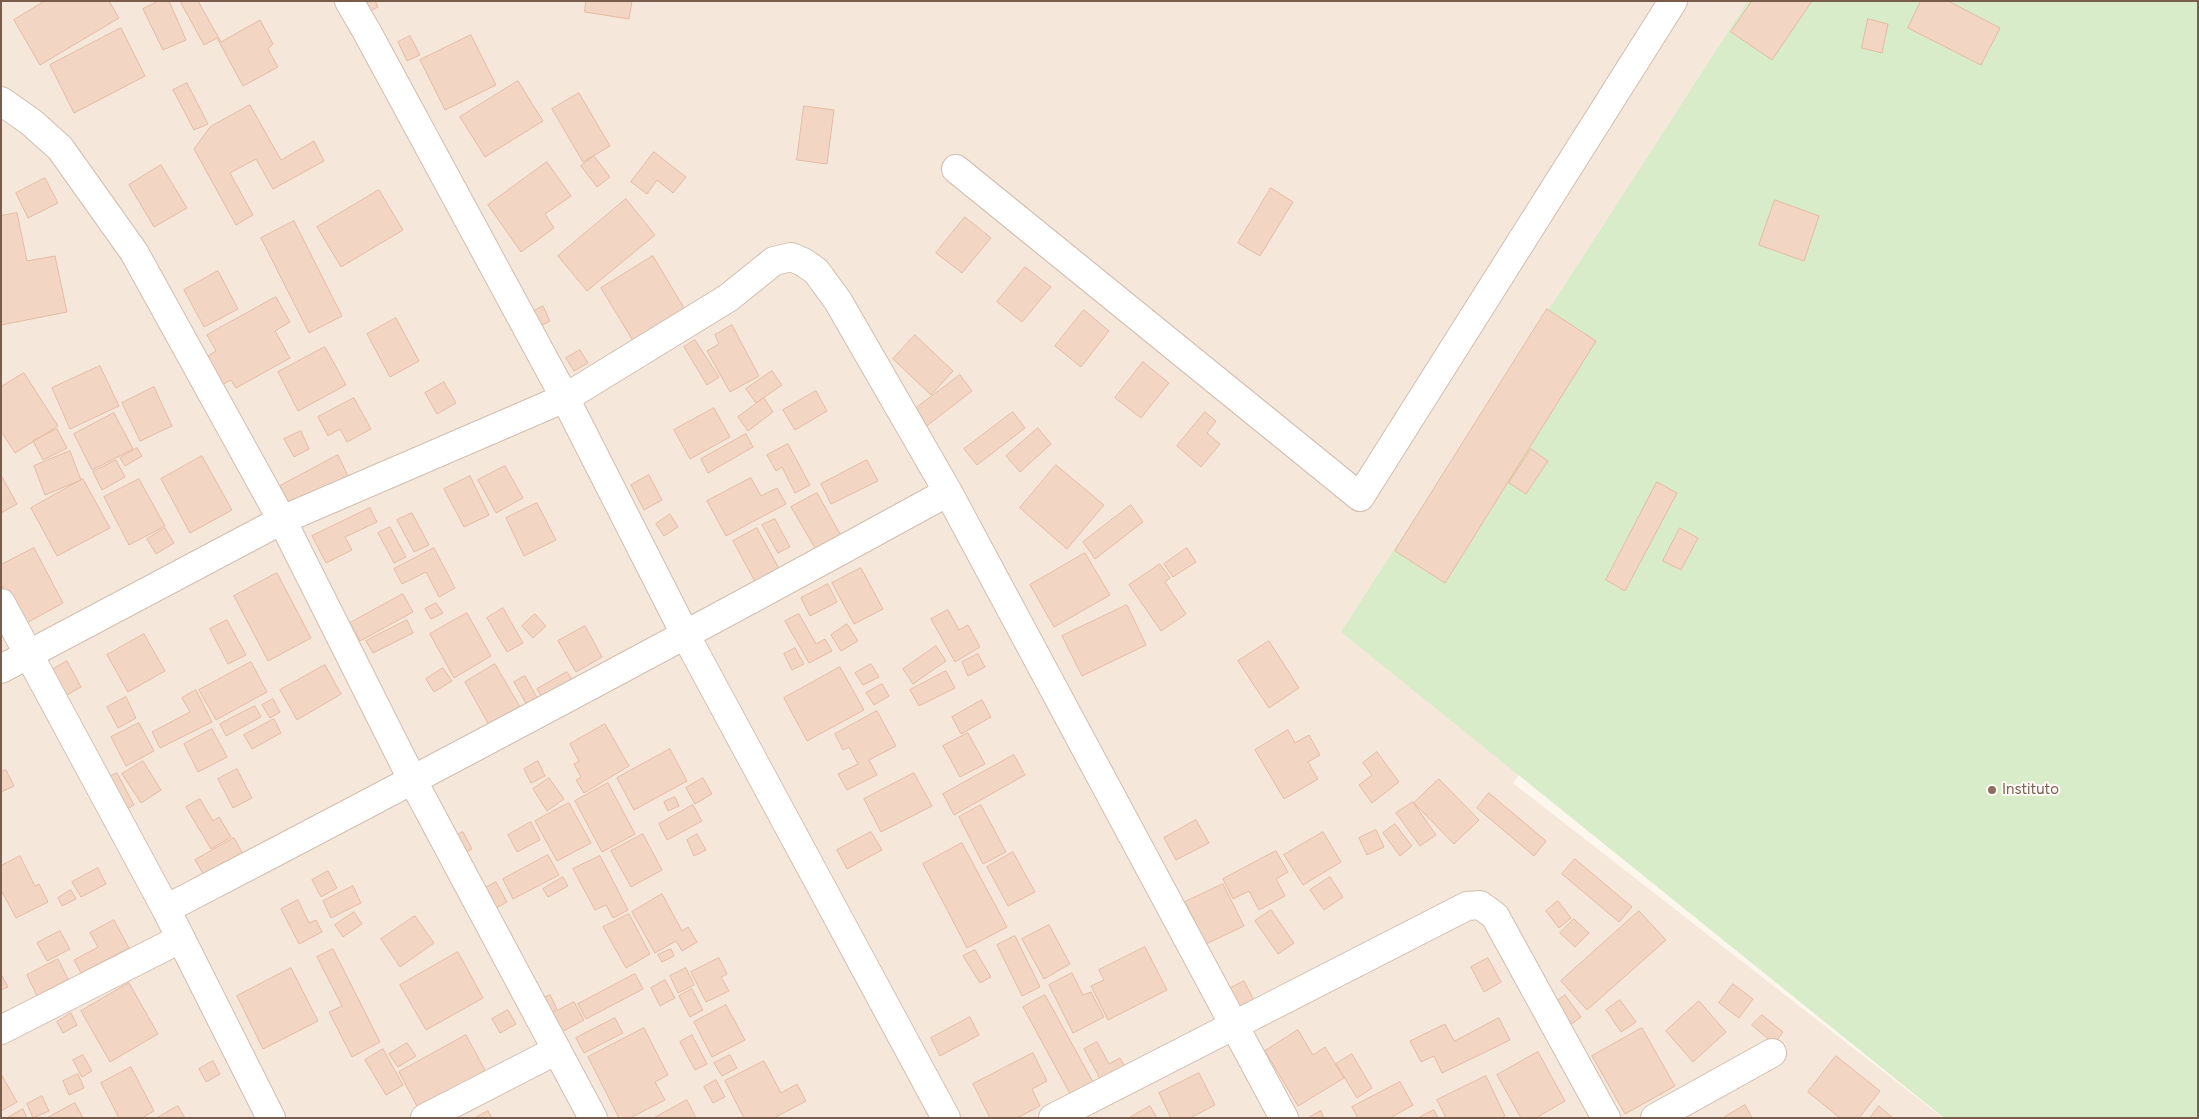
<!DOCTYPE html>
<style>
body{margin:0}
#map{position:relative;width:2199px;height:1119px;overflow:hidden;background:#fdf6ec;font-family:Figtree,sans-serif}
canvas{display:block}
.frame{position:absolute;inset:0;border:2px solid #7a5c4d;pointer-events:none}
</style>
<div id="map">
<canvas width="2199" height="1119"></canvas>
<div class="frame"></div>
</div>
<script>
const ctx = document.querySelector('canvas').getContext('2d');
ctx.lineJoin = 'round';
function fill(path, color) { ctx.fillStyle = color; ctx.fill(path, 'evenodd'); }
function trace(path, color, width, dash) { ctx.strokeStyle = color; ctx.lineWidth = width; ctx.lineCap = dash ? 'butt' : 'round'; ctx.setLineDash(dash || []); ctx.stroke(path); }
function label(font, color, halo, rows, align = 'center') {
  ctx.font = font + ' Figtree,sans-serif'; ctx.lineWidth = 4; ctx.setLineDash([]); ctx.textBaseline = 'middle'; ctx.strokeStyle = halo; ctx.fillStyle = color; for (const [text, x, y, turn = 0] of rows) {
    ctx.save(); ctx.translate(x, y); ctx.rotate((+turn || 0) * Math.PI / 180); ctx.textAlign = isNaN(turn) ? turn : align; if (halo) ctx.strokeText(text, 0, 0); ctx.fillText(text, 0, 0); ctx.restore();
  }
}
const residential = new Path2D(`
 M1,1h2080l-568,782 430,335h-1942z`);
const green = new Path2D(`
 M1748,1h450v1117h-254l-603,-486z`);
const building = new Path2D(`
 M45,1h64l10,17 -79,47 -26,-45z
 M159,1h10l17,39 -23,10 -20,-41z
 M184,1h14l23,41 39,-22 13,24 -5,5 10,18 -35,19 -26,-48 -13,7 -23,-42z
 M359,1h16l3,6 -13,7z
 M586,1h46l-3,18 -44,-7z
 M1752,1h60l-40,59 -41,-28z
 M1921,1h27l52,27 -19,37 -73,-37z
 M1868,19l20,5 -6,29 -20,-5z
 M121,28l24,48 -71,37 -24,-48z
 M471,35l25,50 -51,25 -25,-50z
 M410,36l10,19 -13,6 -9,-19z
 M518,81l25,40 -58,36 -25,-40z
 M187,83l21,41 -14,6 -21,-40z
 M579,93l31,53 -27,16 -31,-53z
 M250,105l31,55 33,-19 10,20 -51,28 -17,-30 -26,14 23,42 -17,10 -42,-76 16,-22z
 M804,106l30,4 -7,54 -30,-4z
 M654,152l32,25 -13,16 -16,-13 -10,14 -16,-12z
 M594,156l16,21 -13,10 -16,-21z
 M547,162l24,34 -26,18 9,14 -33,24 -33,-47z
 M161,165l26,43 -33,19 -25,-42z
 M45,178l13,25 -30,15 -12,-25z
 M1271,188l22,14 -33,54 -22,-13z
 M379,190l24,40 -62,37 -24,-40z
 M626,199l29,36 -68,56 -29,-35z
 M1775,200l44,16 -15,45 -45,-16z
 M17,213l10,48 28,-5 12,56 -66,13v-109z
 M965,217l26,21 -29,35 -26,-20z
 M294,221l48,95 -33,17 -48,-95z
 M653,256l34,57 -52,31 -34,-56z
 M1025,267l26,20 -29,35 -25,-20z
 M218,271l20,38 -34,18 -20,-37z
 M276,297l14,25 -15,9 15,27 -54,30 -5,-8 -15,8 -15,-28 15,-9 -9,-16z
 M543,306l7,15 -13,7 -8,-14z
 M1547,309l49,32 -151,242 -50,-32z
 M1084,310l25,21 -28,36 -26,-21z
 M396,318l23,43 -29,16 -23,-43z
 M732,325l27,51 -29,16 -23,-41 12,-7 -4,-9z
 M915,335l38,36 -22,24 -38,-36z
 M695,340l24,37 -12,8 -23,-38z
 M325,347l21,38 -48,26 -20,-39z
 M580,350l8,13 -14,8 -8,-13z
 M1143,362l26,21 -28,35 -26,-20z
 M100,366l19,40 -49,23 -18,-41z
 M772,371l10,14 -26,18 -10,-14z
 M24,373l34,53 -43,27 -14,-22v-44z
 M960,375l12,16 -48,37 -13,-16z
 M444,382l12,21 -19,11 -12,-21z
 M154,387l18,39 -32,15 -18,-38z
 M816,391l11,20 -32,19 -12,-20z
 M354,398l17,31 -24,13 -7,-13 -12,7 -10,-19z
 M764,398l9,14 -25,19 -10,-14z
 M714,408l16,29 -40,22 -16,-29z
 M1013,412l12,16 -48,37 -13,-16z
 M1205,412l11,9 -9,12 13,11 -19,23 -24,-21z
 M114,413l19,36 -41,21 -18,-36z
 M1038,428l13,16 -31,28 -14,-16z
 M57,429l10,19 -24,12 -10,-19z
 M301,431l8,18 -15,8 -10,-18z
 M746,434l7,13 -45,26 -7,-14z
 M788,444l22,41 -15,8 -13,-26 -6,4 -9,-16z
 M137,448l5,8 -17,10 -5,-8z
 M1531,449l17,12 -22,33 -17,-11z
 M70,451l11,29 -36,15 -11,-29z
 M338,455l10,21 -57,30 -11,-20z
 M202,456l30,54 -42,23 -29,-54z
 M116,460l9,17 -23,13 -9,-18z
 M867,460l11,21 -47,23 -10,-20z
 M1056,465l48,40 -37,44 -47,-41z
 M505,466l18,32 -27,15 -18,-33z
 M1,475l16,29 -16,9z
 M649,475l13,25 -18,10 -13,-25z
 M470,476l19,39 -25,12 -20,-38z
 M751,478l10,18 16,-8 9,16 -60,32 -19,-35z
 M83,479l27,49 -53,28 -26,-48z
 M139,479l26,47 -36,19 -25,-48z
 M1657,482l20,11 -52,98 -19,-11z
 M817,493l27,48 -25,14 -28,-48z
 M537,503l19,37 -32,16 -18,-38z
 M1131,505l12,17 -48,37 -12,-17z
 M370,508l7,14 -32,15 7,13 -26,13 -14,-27z
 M412,513l17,32 -15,7 -17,-32z
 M670,514l8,13 -14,9 -8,-12z
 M775,519l15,28 -12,6 -16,-28z
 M390,527l16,30 -12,6 -16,-30z
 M165,528l9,15 -18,11 -9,-15z
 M757,528l26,48 -24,13 -26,-48z
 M1680,528l18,10 -17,32 -18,-9z
 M34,548l29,55 -40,22 -22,-41v-19z
 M434,548l21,40 -16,9 -13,-25 -24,12 -8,-15z
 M1187,548l9,14 -23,15 -9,-13z
 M1085,553l25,42 -56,32 -24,-42z
 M1160,564l10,14 -5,4 21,32 -25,17 -32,-46z
 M861,568l22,41 -29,15 -22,-41z
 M277,573l34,65 -43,23 -34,-65z
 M828,584l9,18 -27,14 -9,-18z
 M403,594l10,18 -53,29 -10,-18z
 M436,603l7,10 -12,6 -6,-10z
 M1127,605l19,40 -64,31 -20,-40z
 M503,608l20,35 -16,9 -20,-34z
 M948,610l11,20 9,-5 12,22 -25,15 -24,-43z
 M467,613l24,43 -37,22 -24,-44z
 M535,614l11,12 -13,12 -11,-12z
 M799,614l17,30 9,-5 7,12 -23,12 -24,-42z
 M227,620l19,35 -18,9 -18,-35z
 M407,620l6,13 -40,20 -7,-12z
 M847,624l11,17 -17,10 -10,-16z
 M585,626l17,31 -26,15 -18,-31z
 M144,634l21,37 -37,21 -21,-37z
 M1269,641l30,47 -30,20 -31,-47z
 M936,646l10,15 -33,23 -10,-15z
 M795,648l9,16 -12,6 -8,-16z
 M978,654l7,13 -17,9 -6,-14z
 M67,661l14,26 -23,13 -13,-26z
 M251,662l16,30 -51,28 -17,-30z
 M495,664l25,43 -31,18 -24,-43z
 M871,664l8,13 -16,8 -8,-12z
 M325,665l16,29 -44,26 -17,-30z
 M840,667l24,43 -57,31 -23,-43z
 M443,668l9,13 -18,11 -8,-13z
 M946,671l9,17 -36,18 -9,-16z
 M567,672l10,15 -31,17 -9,-15z
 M525,676l14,25 -11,6 -14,-25z
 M882,684l7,12 -15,9 -8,-12z
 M196,690l16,32 -52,26 -8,-16 38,-20 -8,-14z
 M126,697l10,21 -18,10 -11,-21z
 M273,699l7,13 -10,6 -8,-13z
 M982,700l9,17 -30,17 -9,-17z
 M255,706l6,11 -35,19 -6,-12z
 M877,711l19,35 -27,14 8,15 -30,15 -9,-16 20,-10 -9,-17 -6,3 -8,-16z
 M274,719l7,14 -29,16 -8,-14z
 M139,723l15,28 -28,15 -15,-29z
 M605,724l24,42 -45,27 -8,-13 5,-3 -7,-13 5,-3 -9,-17z
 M212,729l15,28 -29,15 -14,-28z
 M1288,730l7,13 14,-8 11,20 -12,7 10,17 -34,20 -29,-49z
 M968,733l17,31 -25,13 -17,-31z
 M670,749l17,32 -53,29 -17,-32z
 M1377,752l22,30 -27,21 -13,-18 13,-10 -9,-12z
 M1014,755l11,20 -71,40 -11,-21z
 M143,761l18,29 -20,13 -19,-29z
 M538,761l7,15 -14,7 -7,-14z
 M237,769l15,29 -19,10 -15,-29z
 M6,770l8,16 -13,6v-20z
 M117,773l17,32 -16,9 -18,-32z
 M914,773l18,33 -51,26 -17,-33z
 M549,778l15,21 -17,12 -14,-22z
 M703,778l9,16 -17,10 -9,-16z
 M1439,779l40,41 -25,24 -40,-41z
 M608,783l27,51 -33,18 -27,-51z
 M1489,793l57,48 -12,15 -57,-48z
 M675,797l4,9 -11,5 -4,-9z
 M200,799l13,22 6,-4 12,20 -20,12 -25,-42z
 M1413,802l23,33 -16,11 -24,-33z
 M569,803l22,40 -34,18 -22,-40z
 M693,805l9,16 -35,19 -8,-16z
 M981,805l25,47 -23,12 -24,-47z
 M1196,820l13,23 -33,17 -12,-22z
 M531,822l9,18 -23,12 -9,-17z
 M1395,824l17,22 -12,10 -17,-23z
 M1376,830l8,17 -17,8 -8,-17z
 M463,832l9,17 -12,6 -9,-17z
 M871,832l11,18 -35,19 -10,-19z
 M1323,832l18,30 -38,23 -19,-30z
 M643,834l19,36 -31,17 -20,-36z
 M697,834l9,16 -12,6 -7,-16z
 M234,838l9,16 -39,21 -9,-15z
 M962,843l45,84 -40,21 -44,-84z
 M1276,851l12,21 -12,7 9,17 -26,14 -10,-19 -16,8 -10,-20z
 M1013,852l22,40 -27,14 -21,-39z
 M548,855l11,20 -46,24 -10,-20z
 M20,856l15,30 4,-2 9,18 -32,16 -15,-28v-24z
 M600,856l28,54 -15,8 -7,-13 -11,5 -22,-41z
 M1575,859l57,48 -13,15 -57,-48z
 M98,868l8,16 -25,13 -9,-15z
 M328,871l9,17 -16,9 -9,-17z
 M563,877l5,9 -20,11 -5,-8z
 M1330,877l13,20 -19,13 -14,-20z
 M496,882l11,20 -16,9 -11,-20z
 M1223,884l21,42 -38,18 -21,-42z
 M353,886l8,17 -30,15 -8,-17z
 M71,890l5,9 -14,7 -4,-8z
 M662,894l20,37 6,-4 9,15 -15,9 -6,-10 -21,12 -23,-41z
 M298,900l11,23 7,-3 6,12 -23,12 -18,-35z
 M1558,901l13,17 -12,10 -13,-17z
 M1271,910l23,33 -16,11 -23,-33z
 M1639,911l27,29 -79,70 -26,-29z
 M354,912l8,12 -19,13 -8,-12z
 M629,914l21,40 -24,14 -23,-41z
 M415,916l19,27 -34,24 -19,-28z
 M1574,919l15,14 -14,14 -15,-14z
 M114,920l15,28 -48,25 -7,-13 24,-13 -8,-14z
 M1049,925l21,39 -26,15 -22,-40z
 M60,931l10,18 -23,12 -10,-18z
 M1015,936l25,51 -18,9 -25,-51z
 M1145,947l22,43 -59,30 -17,-34 13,-6 -5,-10z
 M333,949l47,93 -28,15 -23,-45 13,-6 -25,-49z
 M671,949l3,7 -12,6 -4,-7z
 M975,950l16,27 -11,6 -17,-27z
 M458,952l25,46 -57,32 -26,-45z
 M719,958l8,16 -6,3 8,14 -23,11 -15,-30z
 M1488,958l13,24 -17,10 -13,-25z
 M58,959l10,20 -31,17 -10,-21z
 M291,968l27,53 -55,28 -26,-53z
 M686,968l8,17 -16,8 -8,-17z
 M1072,973l11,22 8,-3 13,25 -31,16 -24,-48z
 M1,974l7,13 -7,3z
 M635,974l8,15 -57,30 -8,-15z
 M665,980l10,18 -15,8 -9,-18z
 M1244,981l14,27 -18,10 -15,-27z
 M129,983l29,51 -48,28 -29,-51z
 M1733,984l20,15 -14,19 -20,-15z
 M692,989l11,21 -13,7 -11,-21z
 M550,995l7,14 -10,5 -7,-14z
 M1045,995l53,96 -23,12 -52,-96z
 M1565,995l16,22 -15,11 -15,-22z
 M1620,1000l16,22 -15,10 -15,-22z
 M1699,1001l27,31 -33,30 -27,-31z
 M574,1002l10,18 -28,15 -10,-18z
 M726,1005l19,35 -33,17 -18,-35z
 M508,1010l8,14 -16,9 -8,-14z
 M71,1013l6,12 -14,8 -6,-11z
 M1762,1015l21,17 -9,12 -22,-19z
 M970,1017l9,18 -39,21 -9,-18z
 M615,1018l8,15 -39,20 -8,-15z
 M1499,1018l11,22 -68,33 -8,-17 -13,6 -11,-21 35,-17 9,17z
 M644,1028l24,47 -13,7 10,18 -35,18h-11l-31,-61z
 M1642,1028l33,58 -50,28 -33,-58z
 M1298,1030l15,25 12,-8 19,31 -46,28 -33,-55z
 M466,1035l20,37 -67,38 -20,-38z
 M692,1035l15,29 -12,6 -15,-28z
 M1097,1042l12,22 11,-6 8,15 -24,13 -20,-37z
 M407,1043l9,13 -18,11 -9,-13z
 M383,1049l20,36 -17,10 -21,-35z
 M1538,1052l27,49 -29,17h-15l-24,-43z
 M1033,1053l14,28 -15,8 8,17 -23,12h-27l-17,-34z
 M1352,1054l20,34 -15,10 -21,-34z
 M83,1055l9,16 -10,6 -9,-17z
 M730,1055l7,13 -15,8 -8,-13z
 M1836,1056l44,35 -21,27h-19l-32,-26z
 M213,1061l7,13 -14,8 -7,-13z
 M764,1061l17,32 16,-9 9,17 -32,17h-30l-19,-37z
 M131,1067l23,44 -12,7h-23l-18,-35z
 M1199,1073l16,32 -25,13h-19l-12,-25z
 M1,1074l16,28 -16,9z
 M78,1074l6,14 -15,7 -6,-14z
 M1486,1076l19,40 -4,2h-55l-9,-18z
 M716,1080l9,17 -12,6 -9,-16z
 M1400,1082l13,23 -23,13h-32l-6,-11z
 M42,1096l7,15 -16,7 -6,-14z
 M687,1100l9,18h-42z
 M75,1103l8,15h-36z
 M1745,1105l7,13h-29z
 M178,1106l7,12h-28z
 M1150,1106l7,12h-28z
 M1879,1106l14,12h-23z
 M23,1109l4,9h-20z
 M1434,1110l4,8h-20z
 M488,1111l4,7h-17z
 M1321,1111l3,7h-16z`);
const street = new Path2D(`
 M349,1l18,31 198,366 121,238 260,482
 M1,101l30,21 29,26 74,104 148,268 131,261 180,337
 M956,169l404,328 313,-496
 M1,603l165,306 105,209
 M1,669l281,-149 283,-122 163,-100 46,-37 17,-4 12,5 13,9 22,30 110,191 336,626
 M166,909c262,-136 523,-275 782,-417
 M1,1030l179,-91
 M425,1118l132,-68
 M1053,1118l414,-212 13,-1 15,11 111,202
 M1655,1118l117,-65`);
const markers = [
 [1992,790,5,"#8d6e63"]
];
const educationNames = [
 ["Instituto",2002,790]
];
fill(residential, '#f5e8da');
fill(green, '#d8ecc9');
fill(building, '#f3d5c3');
trace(building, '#e6bba3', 1);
trace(street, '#d1beb0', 30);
trace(street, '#fff', 28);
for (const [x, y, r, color] of markers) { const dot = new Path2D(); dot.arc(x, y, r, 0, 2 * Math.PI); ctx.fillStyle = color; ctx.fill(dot); trace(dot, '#fffaf3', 2); }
label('15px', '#785e54', '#fffaf3', educationNames, 'left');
</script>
